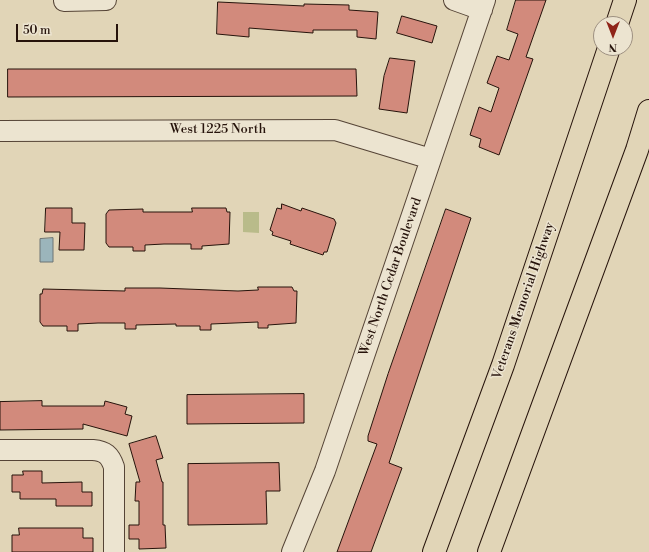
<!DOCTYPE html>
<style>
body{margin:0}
#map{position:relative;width:649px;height:552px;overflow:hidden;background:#e1d5b7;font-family:"Libre Bodoni",serif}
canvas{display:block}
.north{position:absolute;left:593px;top:16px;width:40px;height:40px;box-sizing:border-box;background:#ece4d0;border:1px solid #9d9081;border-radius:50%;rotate:180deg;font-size:11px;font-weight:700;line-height:16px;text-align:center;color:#26130b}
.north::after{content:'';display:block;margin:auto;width:14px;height:18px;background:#8f2418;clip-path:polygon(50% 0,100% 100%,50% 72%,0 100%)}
.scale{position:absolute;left:16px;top:24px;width:102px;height:18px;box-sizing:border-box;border:2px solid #26130b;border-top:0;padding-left:5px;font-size:12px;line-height:14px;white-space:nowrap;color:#26130b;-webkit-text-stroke:3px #ece4d0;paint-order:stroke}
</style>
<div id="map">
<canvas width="649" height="552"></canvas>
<div class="north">N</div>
<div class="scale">50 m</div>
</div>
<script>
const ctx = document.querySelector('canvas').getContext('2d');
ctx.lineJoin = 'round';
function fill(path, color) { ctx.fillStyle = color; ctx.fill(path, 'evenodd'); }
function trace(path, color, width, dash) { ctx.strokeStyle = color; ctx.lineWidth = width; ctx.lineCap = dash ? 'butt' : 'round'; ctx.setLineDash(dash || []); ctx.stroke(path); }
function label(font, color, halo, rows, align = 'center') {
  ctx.font = font + ' "Libre Bodoni",serif'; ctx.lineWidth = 3; ctx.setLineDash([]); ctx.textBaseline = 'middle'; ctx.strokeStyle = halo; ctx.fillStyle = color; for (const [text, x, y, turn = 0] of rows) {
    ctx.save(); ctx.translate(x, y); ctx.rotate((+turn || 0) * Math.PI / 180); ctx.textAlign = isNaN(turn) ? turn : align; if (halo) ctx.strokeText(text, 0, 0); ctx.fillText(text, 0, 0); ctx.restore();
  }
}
const green = new Path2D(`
 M243,212h16v21l-16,-1z`);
const water = new Path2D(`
 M53,238v24h-13v-23z`);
const building = new Path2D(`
 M516,0h30l-20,57 7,2 -34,96 -20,-8 2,-8 -11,-4 9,-28 12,5 8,-24 -12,-5 10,-27 12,4 9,-26 -11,-4z
 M218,2l86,4v-2l45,1v5l29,2 -2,27 -19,-2v-7h-44v3l-64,-5v9l-32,-3z
 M402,16l35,10 -5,17 -35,-10z
 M390,58l25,3 -8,52 -28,-4 5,-33z
 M8,69h348l1,27 -349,1z
 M282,204l19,7 1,-3 32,11 2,4 -9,29h-3l-1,3 -33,-11 1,-3 -19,-6 1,-3 -3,-2 7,-22 4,1z
 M46,208h26v15h13l-1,27h-25l1,-18h-15z
 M192,208h34l1,4h3l-1,32 -27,2v3h-11v-5h-27l-19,1v6h-12v-4h-24l-3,-4v-29l3,-4 34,-1v3h49z
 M446,209l25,9 -82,245 13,5 -31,84h-34l40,-108 -9,-3v-5l20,-62z
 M258,287h34l2,4h3l-1,32 -28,2v3h-10v-6l-47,2v6h-11v-4h-24v-2l-40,1v4h-11v-6h-27l-20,1v7h-11v-5h-24l-3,-4v-28h2l1,-5 82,2v-3h35l78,3 20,-1z
 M304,394v29l-117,1v-29z
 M42,401v5h62l1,-5 22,6 -2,7 7,2 -5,20 -44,-12v5l-83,1v-28z
 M156,436l7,22 -7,2 6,22h1v43h2l1,23 -27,1v-10h-10v-14h10v-24h-4l1,-19h4l-11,-38z
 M279,463l1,28h-14l1,33 -79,1v-61z
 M23,471h19v12l40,-1v10h10v14h-36v-7h-36v-7h-8v-17h11z
 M19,528h64v10h10v14h-81v-17h7z`);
const minor = new Path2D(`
 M454,0l28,10
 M64,1l42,-1
 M0,131l335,-1 96,29
 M0,450h93c12,1 17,5 21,17v85
 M292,552l33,-81 160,-471`);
const highway = new Path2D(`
 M617,24l8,-24
 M434,552l69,-187 106,-317
 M489,552l148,-402 12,-39`);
const streetNames = [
 ["West 1225 North",218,130],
 ["West North Cedar Boulevard",391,277,-71],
 ["Veterans Memorial Highway",524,301,-71]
];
fill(green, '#b9bb8a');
fill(water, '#9bb5bb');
trace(water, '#6c7475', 1);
fill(building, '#d28a7c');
trace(building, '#26130b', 1);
trace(minor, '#554436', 22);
trace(highway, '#26130b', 24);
trace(minor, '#ece4d0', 20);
trace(highway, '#e1d5b7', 22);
label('13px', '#26130b', '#ece4d0', streetNames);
</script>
